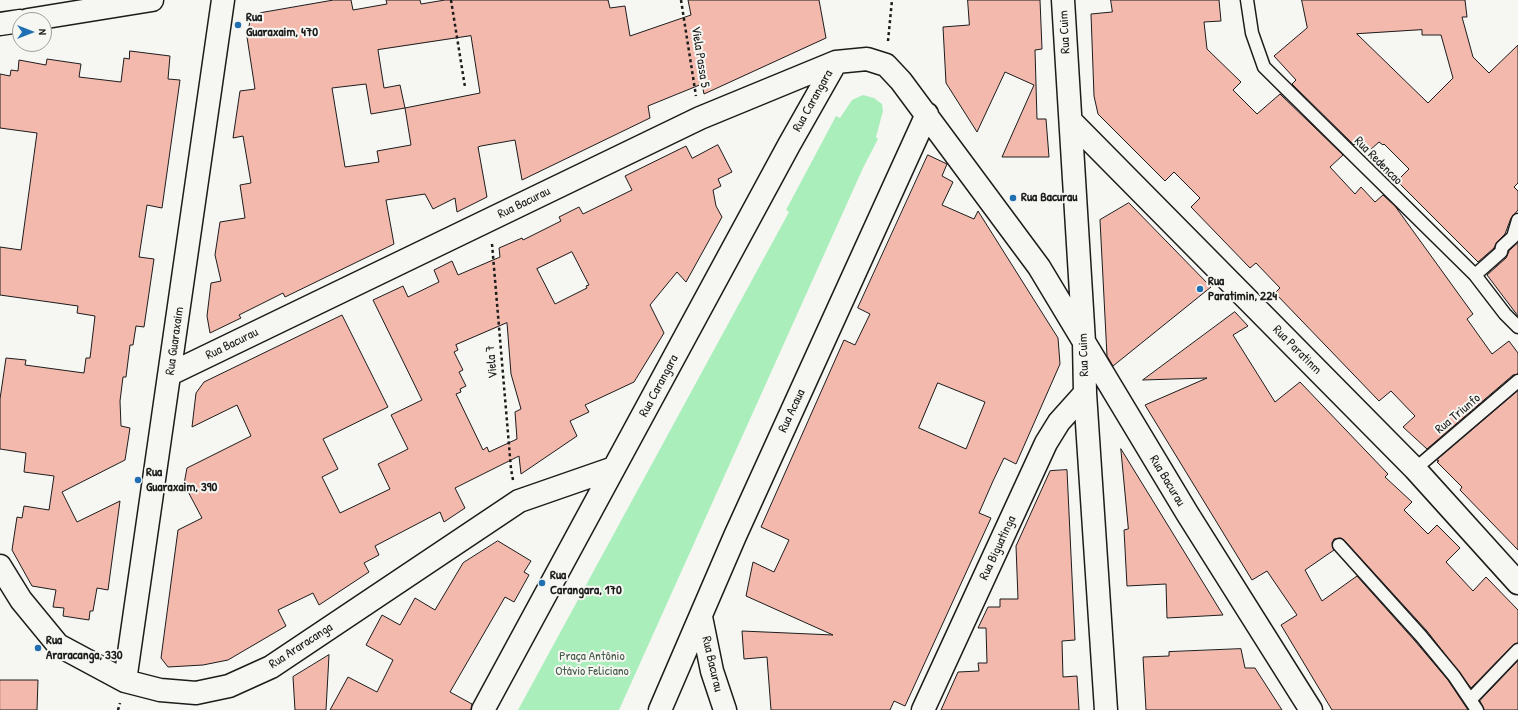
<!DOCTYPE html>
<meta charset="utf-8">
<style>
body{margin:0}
#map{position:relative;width:1518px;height:710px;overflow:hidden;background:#f6f6f2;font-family:"Patrick Hand",sans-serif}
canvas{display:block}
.north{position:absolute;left:12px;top:12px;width:40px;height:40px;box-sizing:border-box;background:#f6f6f2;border:1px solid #9f9f9c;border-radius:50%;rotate:90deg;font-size:11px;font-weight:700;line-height:16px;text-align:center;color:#1c1c1c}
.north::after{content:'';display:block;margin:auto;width:14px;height:18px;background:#1f6fb2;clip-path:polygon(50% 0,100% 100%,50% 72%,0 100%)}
</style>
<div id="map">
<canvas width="1518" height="710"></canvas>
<div class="north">N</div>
</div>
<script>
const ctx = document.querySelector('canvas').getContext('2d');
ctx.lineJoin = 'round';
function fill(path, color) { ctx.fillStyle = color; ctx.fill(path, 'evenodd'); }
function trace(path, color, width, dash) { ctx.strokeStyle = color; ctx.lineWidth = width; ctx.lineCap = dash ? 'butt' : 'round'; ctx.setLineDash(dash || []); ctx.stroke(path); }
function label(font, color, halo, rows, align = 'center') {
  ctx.font = font + ' "Patrick Hand",sans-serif'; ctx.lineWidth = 4; ctx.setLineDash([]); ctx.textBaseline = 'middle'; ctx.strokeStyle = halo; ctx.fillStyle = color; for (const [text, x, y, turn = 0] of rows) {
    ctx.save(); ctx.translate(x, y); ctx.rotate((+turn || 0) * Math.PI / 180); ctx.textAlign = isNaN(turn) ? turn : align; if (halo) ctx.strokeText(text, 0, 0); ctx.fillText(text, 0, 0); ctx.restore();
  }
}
const green = new Path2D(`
 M863,95l11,3 8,6 1,7 -7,26 2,2 -15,29 -244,542h-101l271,-498 -3,-2 50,-94 4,2 12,-18z`);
const building = new Path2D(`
 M334,0h17l2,10 34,-6 -1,-4h34l1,4 24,-4h163l2,8 15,-2 5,30 61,-21 -3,-15h131l7,38 -122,56 -2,-10 -54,22 2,12 -128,62 -7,-40 -34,6 -3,1 9,50 -30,15 -2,-14 -22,11 -8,-15 -39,6 8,44 -109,53 -2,-4 -44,22 2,3 -31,15 -3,-17 4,-33 10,-2 -6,-26 5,-33 25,-4 -5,-33 11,-2 -8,-47 -10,2 7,-47 15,-2 -8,-52 3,-16 10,-8zM471,36l9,57 -75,15 6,37 -34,6 2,11 -34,5 -13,-79 34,-4 5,30 34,-6 -5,-23 -16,3 -6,-38z
 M968,0h72l2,49 -7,1 2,69h9l3,38h-47l32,-72 -29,-13 -28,60 -31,-49 -3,-56 26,-2z
 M1111,0h108l2,21 -17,1 3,27 34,33 -8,8 24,24 23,-20 63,61 -13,12 25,27 6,-7 14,15 8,-7 12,11 78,108 -6,5 25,35 17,-13 9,12v21l-5,1 -86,74 -24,-22 12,-11 -24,-25 -12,10 -104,-108 5,-5 -24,-25 -6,5 -59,-61 9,-9 -26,-26 -9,9 -67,-67 -4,-18 -3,-82 21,-2z
 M1302,0h163l2,17h-5l11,40 16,16 29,-28v138l-4,4 4,4v19l-7,8 -6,16 -8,8 -3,6 -16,14 -81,-81 12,-12 -25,-25 -1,1 -4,-3 -10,9 -11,-10 -4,4 -62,-61 4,-4 -22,-24 33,-28zM1422,30v5h19l12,43 -25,25 -71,-69z
 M130,51l40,5 -2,23 12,1 -18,128 -15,-3 -8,52 15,2 -10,68 -8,-1 -3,19h-3l-4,32h-3l-3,24 1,25 9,2 -5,32 -63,32 15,30 43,-21 -12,89 -11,-2 -4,23h-3l-1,9 -26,-4 1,-8 -11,-1 3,-17 -24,-4 -20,-36 5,-33 5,1 2,-12 25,4 5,-34 -30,-4 2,-19 -26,-4v-50l6,-41 20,2 -1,5 59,8 2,-15h4l5,-42 -18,-3 1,-7 -78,-11v-48l21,3 16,-117 -37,-5v-54l10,2 1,-6 7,1 1,-11 27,5 1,-6 34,5 -2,13 42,5 3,-24 5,1z
 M718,145l14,27 -14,7 3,7 -8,4 3,16 6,11 -36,65 -9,-10 -27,33 14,28 -30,49 -49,23 4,7 -19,9 7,15 -56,38 -2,-18 -64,32 10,20 -21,14 -4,-10 -65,34 4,9 -15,8 5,9 -50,33 -6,-12 -35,17 8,16 -58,34 -25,5 -35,2 -7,-9 17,-128 24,-12 -18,-34 3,-16 64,-32 -14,-31 -45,22 4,-34 8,-11 138,-67 46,92 -65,32 15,30 -16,8 18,36 50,-24 -12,-25 30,-15 -17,-34 31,-15 -49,-100 30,-14 5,11 31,-15 -5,-12 18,-9 6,14 42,-18 -1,-9 23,-10 1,2 38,-19 -2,-4 20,-10 4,7 49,-24 -7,-14 61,-30 6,12zM572,252l17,33 -3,1 1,2 -32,16 -18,-35zM507,323l4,51 10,35 -6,3 2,27 -28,13 -2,-5 -4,3 -27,-56 5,-2 -1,-3 6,-3 -7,-14 4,-2 -9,-18 4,-2 -2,-5z
 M928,155l19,9 -5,12 11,6 -11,23 32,14 4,-8 80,127 2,26 -44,100 -12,-6 -11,23 -14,32 12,5 -86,188 -11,-5 -4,9h-119l-4,-53 -23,2 -2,-28 91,4 -87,-39 7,-34 21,10 15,-32 -28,-13 83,-187 11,5 15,-31 -12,-6zM938,383l47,19 -19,47 -47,-21z
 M1129,203l82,84 -98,79 -6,-10 -7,-136z
 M1518,243v73l-31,-41 19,-17 3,-7z
 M1235,312l13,14 -15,9 42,67 25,-20 88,92 -3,3 27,25 -8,8 24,24 9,-9 23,23 -14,14 27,29 13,-14 32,33v33l-5,2 -42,43 -44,-57 -83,-91 -3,-2 -7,1 -2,4 2,7 -29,20 17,31 35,-25 58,65 33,39 20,30h-136l-51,-85 16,-10 -30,-44 -15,9 -107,-175 62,-27 -64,2z
 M1518,391v159l-58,-60 2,-3 -25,-25 2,-1 -2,-1z
 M1121,449l75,122 27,44 -56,3 -1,-34 -39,2 -3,-56 4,-1z
 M1067,470l8,170 -13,1 1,36 14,-1 2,34h-138l17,-38 21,-1 -1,-8h9l-1,-35h-8l10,-21h12v-8h18l-2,-53 34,-75z
 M498,541l33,20 -7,11 5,3 -15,27 -9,-5 -55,95 22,12 -1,6h-141l18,-33 29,15 16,-32 -27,-15 16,-30 18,10 15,-27 20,12 28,-47z
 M1241,649l4,19h10l27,42h-136l-3,-53 26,-1v-4z
 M329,655l-3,55h-31l-2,-33z
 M1518,661v49h-34l-4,-9z
 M0,680h38l-1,30h-37z`);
const path = new Path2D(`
 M451,0l14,87
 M681,0l15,96
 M888,41l4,-41
 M492,244l19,225 2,11
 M118,710l2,-7`);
const lane = new Path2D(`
 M1247,0l5,33 12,34 211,208 30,39 13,13
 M1475,275l26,-23 1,-5 11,-10 5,-17
 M1415,469l103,-88
 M1339,545l82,91 33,40 23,34
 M1471,699l47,-49`);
const street = new Path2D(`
 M1063,0l21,342 1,51 21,317
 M28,20l124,-20
 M0,24l20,-3
 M1071,121l344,348 103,114
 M170,374l530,-256 136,-56 31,-3 19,6 15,16 138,186 148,246 124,197
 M0,566l21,34 37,45 67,36 35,9 36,3 33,-7 42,-19 248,-166 95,-33
 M701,617l11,54 13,39
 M125,681l98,-681
 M483,710l306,-565 47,-83
 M660,710l75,-174 192,-422
 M923,710l123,-267 13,-21 26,-29`);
const markers = [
 [238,25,4,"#1f6fb2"],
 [1013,198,4,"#1f6fb2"],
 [1200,289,4,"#1f6fb2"],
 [138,480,4,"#1f6fb2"],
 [542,583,4,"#1f6fb2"],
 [38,648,4,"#1f6fb2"]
];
const poiNames = [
 ["Rua",246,18],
 ["Guaraxaim, 470",246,33],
 ["Rua Bacurau",1021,198],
 ["Rua",1208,282],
 ["Paratimin, 224",1208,297],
 ["Rua",146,473],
 ["Guaraxaim, 390",146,488],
 ["Rua",550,576],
 ["Carangara, 170",550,591],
 ["Rua",46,641],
 ["Araracanga, 330",46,656]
];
const streetNames = [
 ["Rua Cuim",1065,32,-93],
 ["Viela Passa 5",700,57,81],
 ["Rua Carangara",813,101,-61],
 ["Rua Redencao",1378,161,45],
 ["Rua Bacurau",524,203,-26],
 ["Rua Guaraxaim",175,341,-82],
 ["Rua Bacurau",232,344,-26],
 ["Rua Paratinm",1297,350,45],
 ["Rua Cuim",1084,355,-92],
 ["Viela 7",492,362,-95],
 ["Rua Carangara",659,386,-62],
 ["Rua Acaua",792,411,-65],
 ["Rua Triunfo",1458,414,-40],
 ["Rua Bacurau",1167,481,59],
 ["Rua Biguatinga",998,548,-65],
 ["Rua Araracanga",301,646,-33],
 ["Rua Bacurau",712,664,77]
];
const parkNames = [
 ["Praça Antônio",592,657],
 ["Otávio Feliciano",592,672]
];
fill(green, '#aaefbb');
fill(building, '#f3b9ad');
trace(building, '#1c1c1c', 1);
trace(lane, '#1c1c1c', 15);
trace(street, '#1c1c1c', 25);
trace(path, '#1c1c1c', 2.5, [3, 3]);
trace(lane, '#f6f6f2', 12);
trace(street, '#f6f6f2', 22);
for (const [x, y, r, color] of markers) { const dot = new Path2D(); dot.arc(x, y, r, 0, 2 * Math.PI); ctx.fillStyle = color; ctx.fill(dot); trace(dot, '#f6f6f2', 1.5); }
label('bold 13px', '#1c1c1c', '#f6f6f2', poiNames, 'left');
label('13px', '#1c1c1c', '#f6f6f2', streetNames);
label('13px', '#475b4c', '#f6f6f2', parkNames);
</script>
